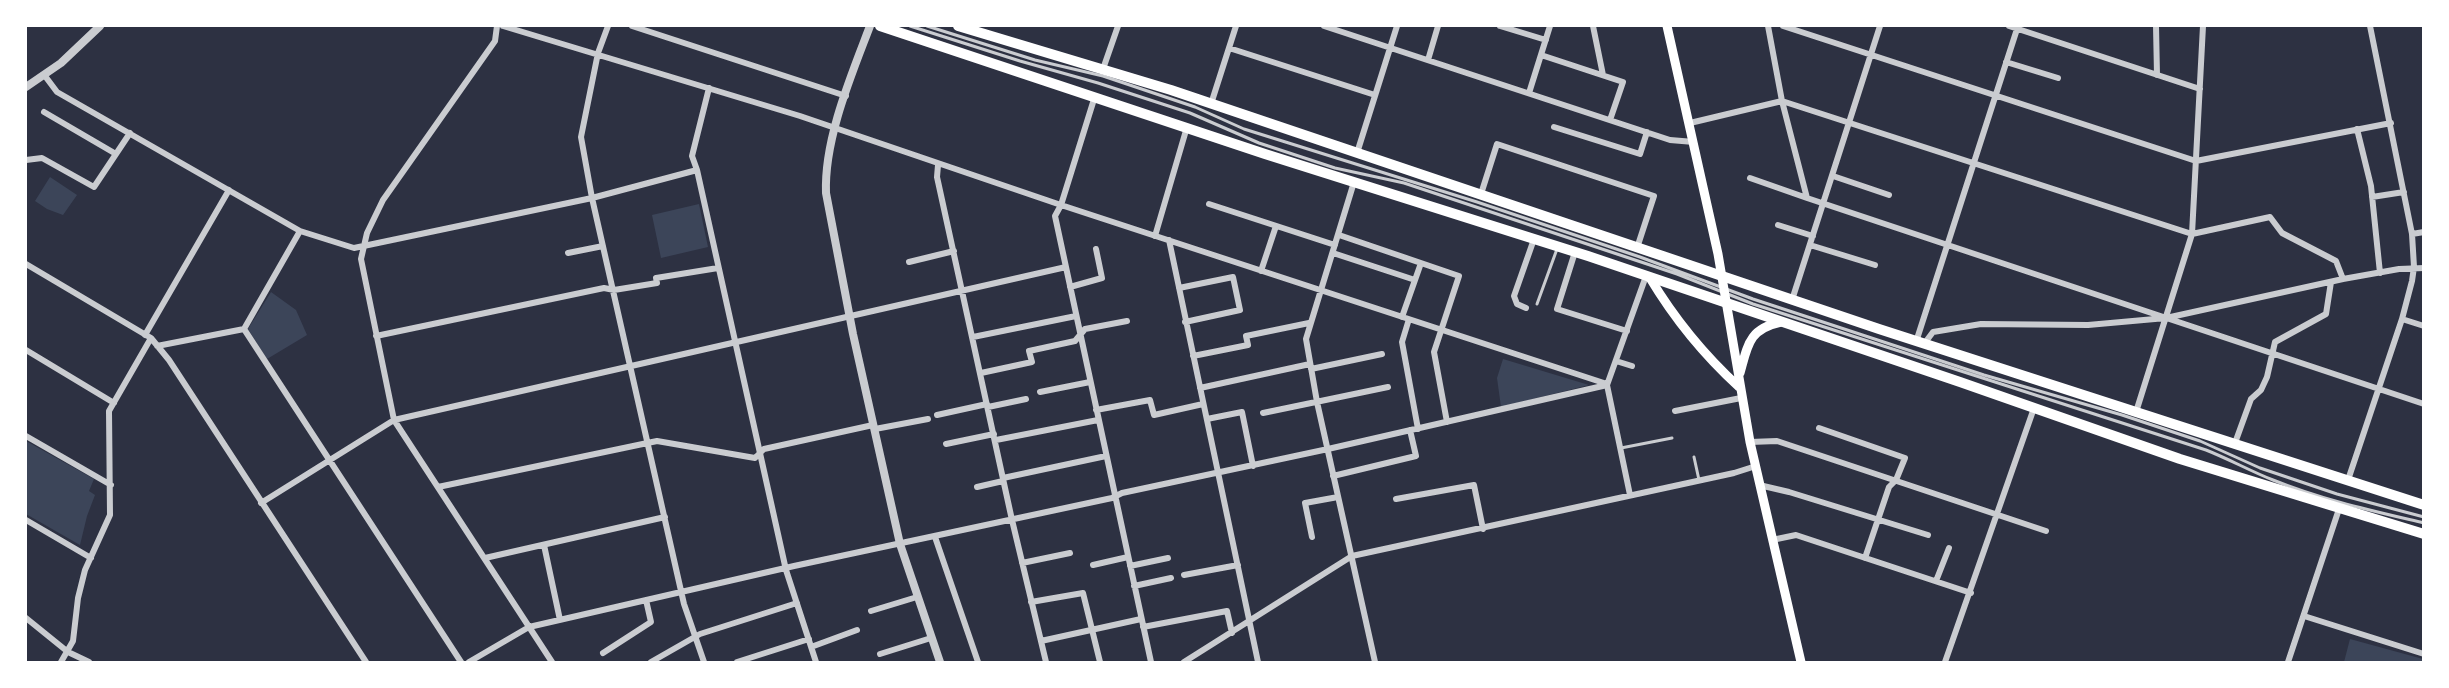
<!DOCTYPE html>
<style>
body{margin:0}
#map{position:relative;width:2449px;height:688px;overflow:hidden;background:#2d3142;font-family:"DejaVu Sans",sans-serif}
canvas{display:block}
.frame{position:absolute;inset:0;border:27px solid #fff;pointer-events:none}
</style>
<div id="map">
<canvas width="2449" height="688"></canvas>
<div class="frame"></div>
</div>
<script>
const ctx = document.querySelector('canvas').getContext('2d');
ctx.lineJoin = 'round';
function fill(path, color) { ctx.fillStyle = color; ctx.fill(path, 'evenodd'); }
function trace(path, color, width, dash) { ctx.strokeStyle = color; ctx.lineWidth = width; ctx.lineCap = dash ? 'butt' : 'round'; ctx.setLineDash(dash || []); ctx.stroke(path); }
const green = new Path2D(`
 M50,177l27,18 -14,20 -16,-6 -12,-8z
 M699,204l9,43 -47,11 -9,-43z
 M271,292l25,18 11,25 -40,24 -19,-30z
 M1503,359l86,26 -88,22 -4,-29z
 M26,441l68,38 -5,12 6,4 -8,21 -7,29 -54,-31z
 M2350,639l73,20v2l-5,1h-74z`);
const service = new Path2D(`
 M910,26l110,35 78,22 92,30 69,30 76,25 69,15 273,91 76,30 453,146c23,9 44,21 67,30 49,20 100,31 151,43
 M927,26l108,34 68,16 92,31 49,22 233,73 163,55 113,42 231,76 138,40 78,26 60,27 77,26 87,23
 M1537,304l20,-55
 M1621,448l51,-10
 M1694,457l5,23`);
const minor = new Path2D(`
 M497,26l-2,15 -112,159 -16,33 -6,26 33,161 158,242
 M503,26l297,90 261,89 546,179
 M608,26l-10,27 -17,84 11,61 92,406 20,58
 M632,26l214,70
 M1324,26l346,114 24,2
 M1500,26l46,14
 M1593,26l10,49
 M1768,26l14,75 25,97 617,206
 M1783,26l413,135 195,-38
 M2009,26l191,63
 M2156,26l1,49
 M1229,48l146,47
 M1541,55l82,27 -13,38
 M1428,60l10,-34
 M2006,62l52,16
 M1103,69l15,-43
 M45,76l12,16 243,139 54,17 238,-50 105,-28
 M709,88l-17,68 5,14 89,400 30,92
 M1529,93l21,-67
 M1095,96l-34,109 -6,11 96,446
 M1211,104l25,-78
 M44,112l72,42
 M1690,123l92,-22 410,133 78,-17 12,16 54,28 7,18
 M1554,127l86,27 7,-22
 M2357,129l14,57 9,87
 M1357,153l40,-127
 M26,160l16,-2 52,29 36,-54
 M938,165l-1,12 75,343 34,142
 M1833,176l56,19
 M1750,178l57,20
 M1354,182l-48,157 11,63 58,260
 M1481,194l16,-50 157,52 -17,52
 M2372,197l32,-5
 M1209,204l126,41
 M1778,225l35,11
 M2412,234l12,-2
 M1339,235l120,41 -25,76 13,70
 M1155,236l32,-109
 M1169,240l89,422
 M1810,245l65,20
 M1575,252l-18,57 70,22
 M568,253l35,-7
 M1333,253l82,27
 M909,262l45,-11
 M26,264l125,74 18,22 197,302
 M1261,271l15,-45
 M1070,287l32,-9 -6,-29
 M1179,288l54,-11 7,33 -55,12
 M1792,300l88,-274
 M1526,308l-9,-4 -3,-8 20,-57
 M1402,317l19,-54
 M1409,319l-7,23 16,87
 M2402,319l22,7
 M244,329l217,333
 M244,329l56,-98
 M145,335l84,-145
 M376,336l228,-48 10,2 43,-7 -1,-5 62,-10
 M973,337l103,-21
 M1916,342l102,-316
 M1924,344l9,-12 48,-8 107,1 78,-7 177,-39 56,-10 25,-1
 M157,346l87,-17
 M26,350l88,53
 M1193,356l55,-11 -2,-9 63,-13
 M1616,361l16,5
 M1311,369l71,-15
 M981,373l51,-11 -3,-11 46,-10 10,-12 42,-8
 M1200,388l110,-24
 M1040,392l50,-10
 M988,407l38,-8
 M1096,410l54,-10 4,15 49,-11
 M1675,411l66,-13
 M2136,412l56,-178 11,-208
 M1263,413l125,-26
 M937,415l50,-11
 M1207,419l35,-7 11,54
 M1819,428l86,30 -9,22 -7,7 -24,71
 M875,429l53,-10
 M26,436l85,49
 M996,440l102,-20
 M1750,442l27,-1 269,90
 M2235,443l16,-44 10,-9 6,-13 8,-35 51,-28 5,-32
 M946,444l48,-10
 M1333,476l83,-20 -6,-26
 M1003,478l103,-22
 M2348,480l54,-161 10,-38 2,-14 -2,-33 -42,-208
 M1759,485l30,7 139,43
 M438,487l219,-46 98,17 9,-9 109,-24
 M977,487l26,-6
 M1630,495l-23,-110 39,-109
 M1396,499l78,-14 9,44
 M261,503l133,-83 672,-153
 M26,520l65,38
 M935,537l43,125
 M1312,537l-7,-34 33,-6
 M1772,540l24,-5 175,58
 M544,545l16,75
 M485,558l180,-41
 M1022,563l48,-10
 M1093,565l35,-8
 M1130,566l38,-8
 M1184,575l54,-10
 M1936,581l13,-33
 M1134,586l37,-8
 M1031,602l52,-9 17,69
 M871,611l46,-14
 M2304,616l120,38
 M26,618l42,34 21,10
 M1143,627l84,-16 5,22
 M1041,641l100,-22
 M811,647l46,-17
 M603,653l48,-31 -5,-22
 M880,654l51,-16
 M61,662l12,-21 5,-43 7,-28 25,-55 -1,-104 42,-73
 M469,662l60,-35 265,-61 318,-68 10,-5 206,-44 279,-64
 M651,662l49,-28 97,-31
 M737,662l72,-23
 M1184,662l168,-106 382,-83 22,-7
 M1945,662l89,-254
 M2288,662l51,-153`);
const tertiary = new Path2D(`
 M870,26c-19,50 -46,113 -44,167l27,141 47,210 40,118
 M26,87l35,-24 39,-37`);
const secondary = new Path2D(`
 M1667,26l51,228 32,188 51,220
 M1650,278c24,40 54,77 89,109
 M1740,373c8,-29 9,-44 41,-51`);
const primary = new Path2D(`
 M880,26l385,128 323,102 372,126 220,77 244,75
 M958,26l213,64 708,239 545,176`);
fill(green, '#3c4559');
trace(service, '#caccd0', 3);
trace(minor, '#caccd0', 6);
trace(tertiary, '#caccd0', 8);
trace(secondary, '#fff', 9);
trace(primary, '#fff', 10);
</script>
